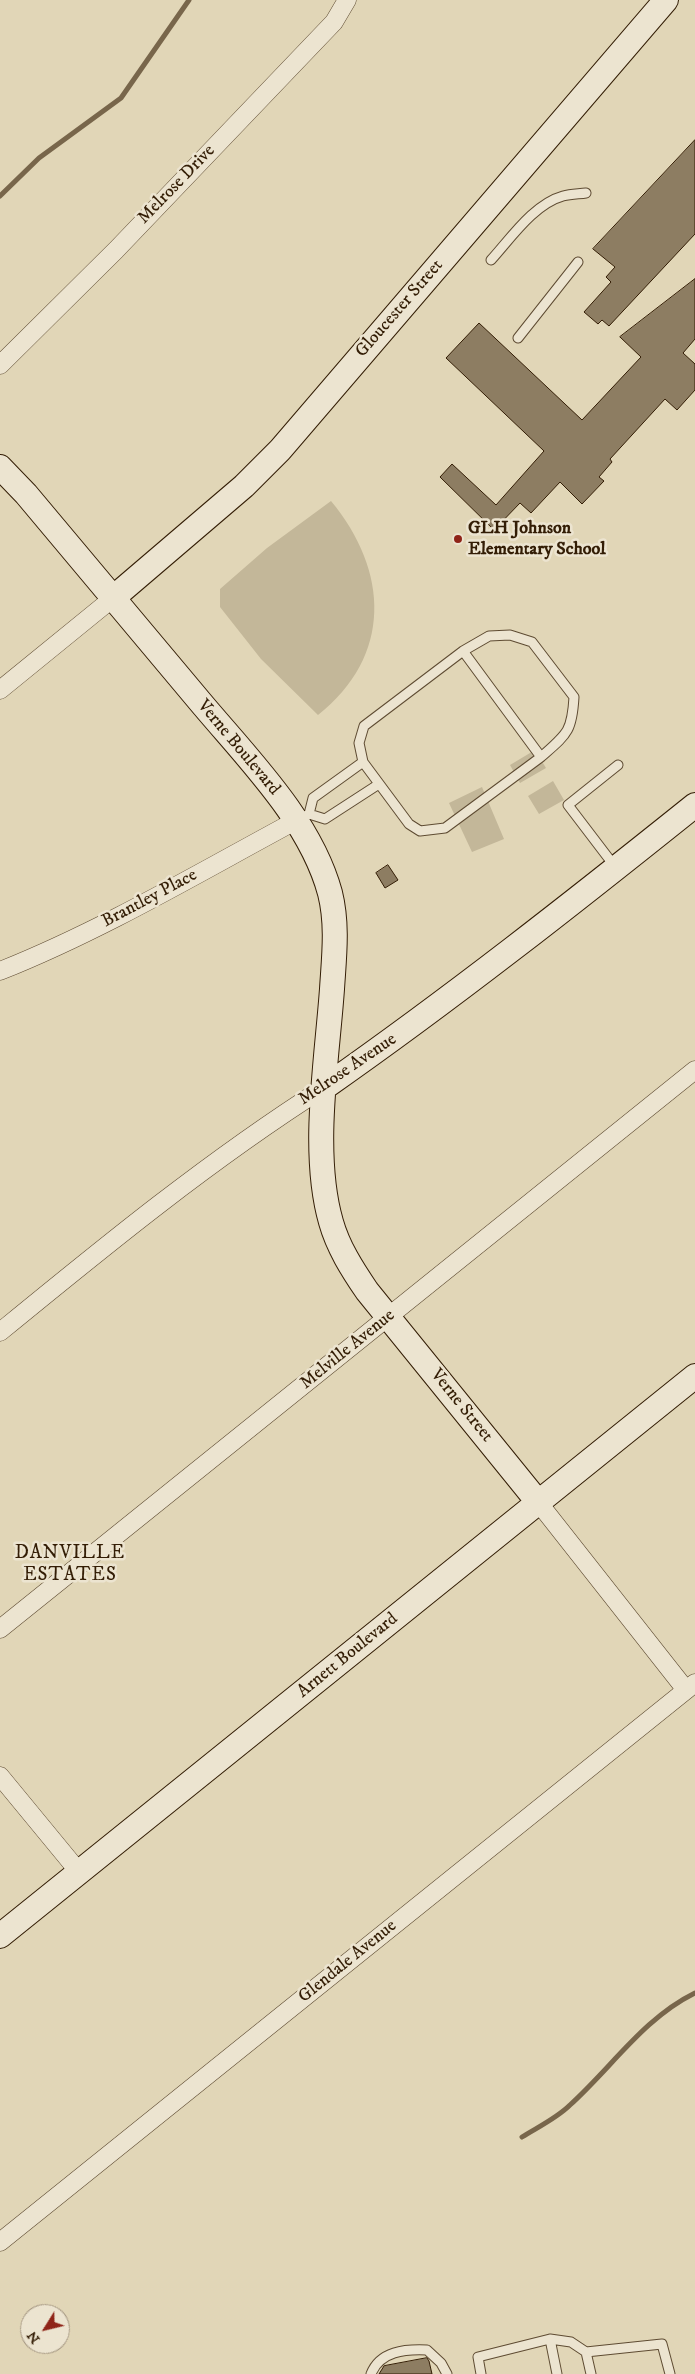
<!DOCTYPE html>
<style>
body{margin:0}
#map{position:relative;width:695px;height:2374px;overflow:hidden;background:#e1d6b7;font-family:"IM FELL DW Pica",serif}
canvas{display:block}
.north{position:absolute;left:20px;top:2304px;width:50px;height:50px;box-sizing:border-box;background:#ece4d0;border:1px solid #a2947f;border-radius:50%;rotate:234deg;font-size:14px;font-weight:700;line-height:20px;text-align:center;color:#331d05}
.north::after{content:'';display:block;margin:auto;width:18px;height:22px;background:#8f2418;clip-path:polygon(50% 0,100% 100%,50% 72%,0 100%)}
</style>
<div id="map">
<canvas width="695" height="2374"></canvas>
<div class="north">N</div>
</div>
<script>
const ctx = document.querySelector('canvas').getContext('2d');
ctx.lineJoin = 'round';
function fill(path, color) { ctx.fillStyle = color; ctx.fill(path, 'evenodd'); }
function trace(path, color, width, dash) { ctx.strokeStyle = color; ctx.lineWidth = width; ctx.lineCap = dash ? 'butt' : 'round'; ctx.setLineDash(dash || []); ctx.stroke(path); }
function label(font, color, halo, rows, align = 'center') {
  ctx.font = font + ' "IM FELL DW Pica",serif'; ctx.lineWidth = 5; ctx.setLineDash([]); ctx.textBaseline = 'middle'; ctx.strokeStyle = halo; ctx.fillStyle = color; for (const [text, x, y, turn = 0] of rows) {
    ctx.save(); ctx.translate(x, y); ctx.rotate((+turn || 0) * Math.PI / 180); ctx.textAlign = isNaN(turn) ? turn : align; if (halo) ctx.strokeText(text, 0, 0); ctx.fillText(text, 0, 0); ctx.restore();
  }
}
const green = new Path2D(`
 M331,501c58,70 62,155 -13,214l-57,-56 -41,-52v-18l47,-41z
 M535,750l11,18 -26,15 -10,-18z
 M553,781l11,19 -25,14 -11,-18z
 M482,787l22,52 -32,13 -23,-49z`);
const stream = new Path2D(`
 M0,196l39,-38 82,-60 68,-98
 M522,2137c16,-10 35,-19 48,-32 42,-38 74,-87 125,-112`);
const building = new Path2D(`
 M695,140v94l-86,92 -7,-6 -4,4 -14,-12 27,-30 -5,-5 9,-10 -22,-18z
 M695,279v60l-12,14 12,11v26l-18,20 -12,-11 -55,60 2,3 -13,15 5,4 -22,23 -22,-22 -29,31 -11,-10 -26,27 -54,-53 12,-13 44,41 48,-54 -98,-93 33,-35 103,97 59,-63 -21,-20z
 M388,865l10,15 -13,8 -9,-15z
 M427,2358l2,3 3,13h-53l5,-8z`);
const lane = new Path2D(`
 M491,260c20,-22 43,-56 72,-64 8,-2 16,-2 23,-3
 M518,338l60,-76
 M463,651l78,106 -96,71 -25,3 -11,-7 -46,-62 -4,-19 5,-17z
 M463,651l26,-15 21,-1 22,7 42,55c-2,35 -7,37 -33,60
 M309,814l4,-16 50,-36
 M297,820l12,-6 16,5 54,-35
 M616,868l-48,-63 50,-40
 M550,2339l21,3 15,10
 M371,2374c9,-23 34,-25 56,-24l14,13 6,11
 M481,2374l-3,-17 72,-18 7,35
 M591,2374l-5,-22 76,-8 8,30`);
const street = new Path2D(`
 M0,365l116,-115 218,-228 13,-22
 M0,690l113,-92
 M0,971c103,-41 200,-99 297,-151
 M0,1332c105,-86 210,-172 325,-245
 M538,1502l148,188
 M0,1629l695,-559
 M0,1776l79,96
 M0,2242l695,-559`);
const secondary = new Path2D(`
 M0,467l26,27c57,68 114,136 171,204 49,59 113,121 133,195 8,32 4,64 2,96 -5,71 -21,164 -1,233 7,25 21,47 36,69l171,211
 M113,598l131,-112 36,-36 386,-450
 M325,1087c127,-89 249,-185 370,-282
 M0,1936l695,-560`);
const markers = [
 [458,539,5,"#8f2418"]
];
const streetNames = [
 ["Melrose Drive",177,185,-46],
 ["Gloucester Street",400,309,-49],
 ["Verne Boulevard",238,748,50],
 ["Brantley Place",150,899,-28],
 ["Melrose Avenue",348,1070,-34],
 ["Melville Avenue",348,1350,-39],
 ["Verne Street",461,1406,51],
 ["Arnett Boulevard",348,1656,-39],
 ["Glendale Avenue",348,1962,-39]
];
const poiNames = [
 ["GLH Johnson",468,529],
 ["Elementary School",468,550]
];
const neighbourhoodNames = [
 ["DANVILLE",70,1554],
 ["ESTATES",70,1576]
];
fill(green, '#c3b799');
trace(stream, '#78664b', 5);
fill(building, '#8d7d62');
trace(building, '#331d05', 1);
trace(lane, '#5e4b32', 11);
trace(street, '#5e4b32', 19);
trace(secondary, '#331d05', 26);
trace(lane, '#ece4d0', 9);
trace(street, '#ece4d0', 18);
trace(secondary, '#ece4d0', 24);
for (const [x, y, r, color] of markers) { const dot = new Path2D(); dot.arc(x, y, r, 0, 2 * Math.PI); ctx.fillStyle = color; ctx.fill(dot); trace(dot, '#ece4d0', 2); }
label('18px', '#331d05', '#ece4d0', streetNames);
label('bold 18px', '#331d05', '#ece4d0', poiNames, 'left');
ctx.letterSpacing = '1px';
label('19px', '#331d05', '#ece4d0', neighbourhoodNames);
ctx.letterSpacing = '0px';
</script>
